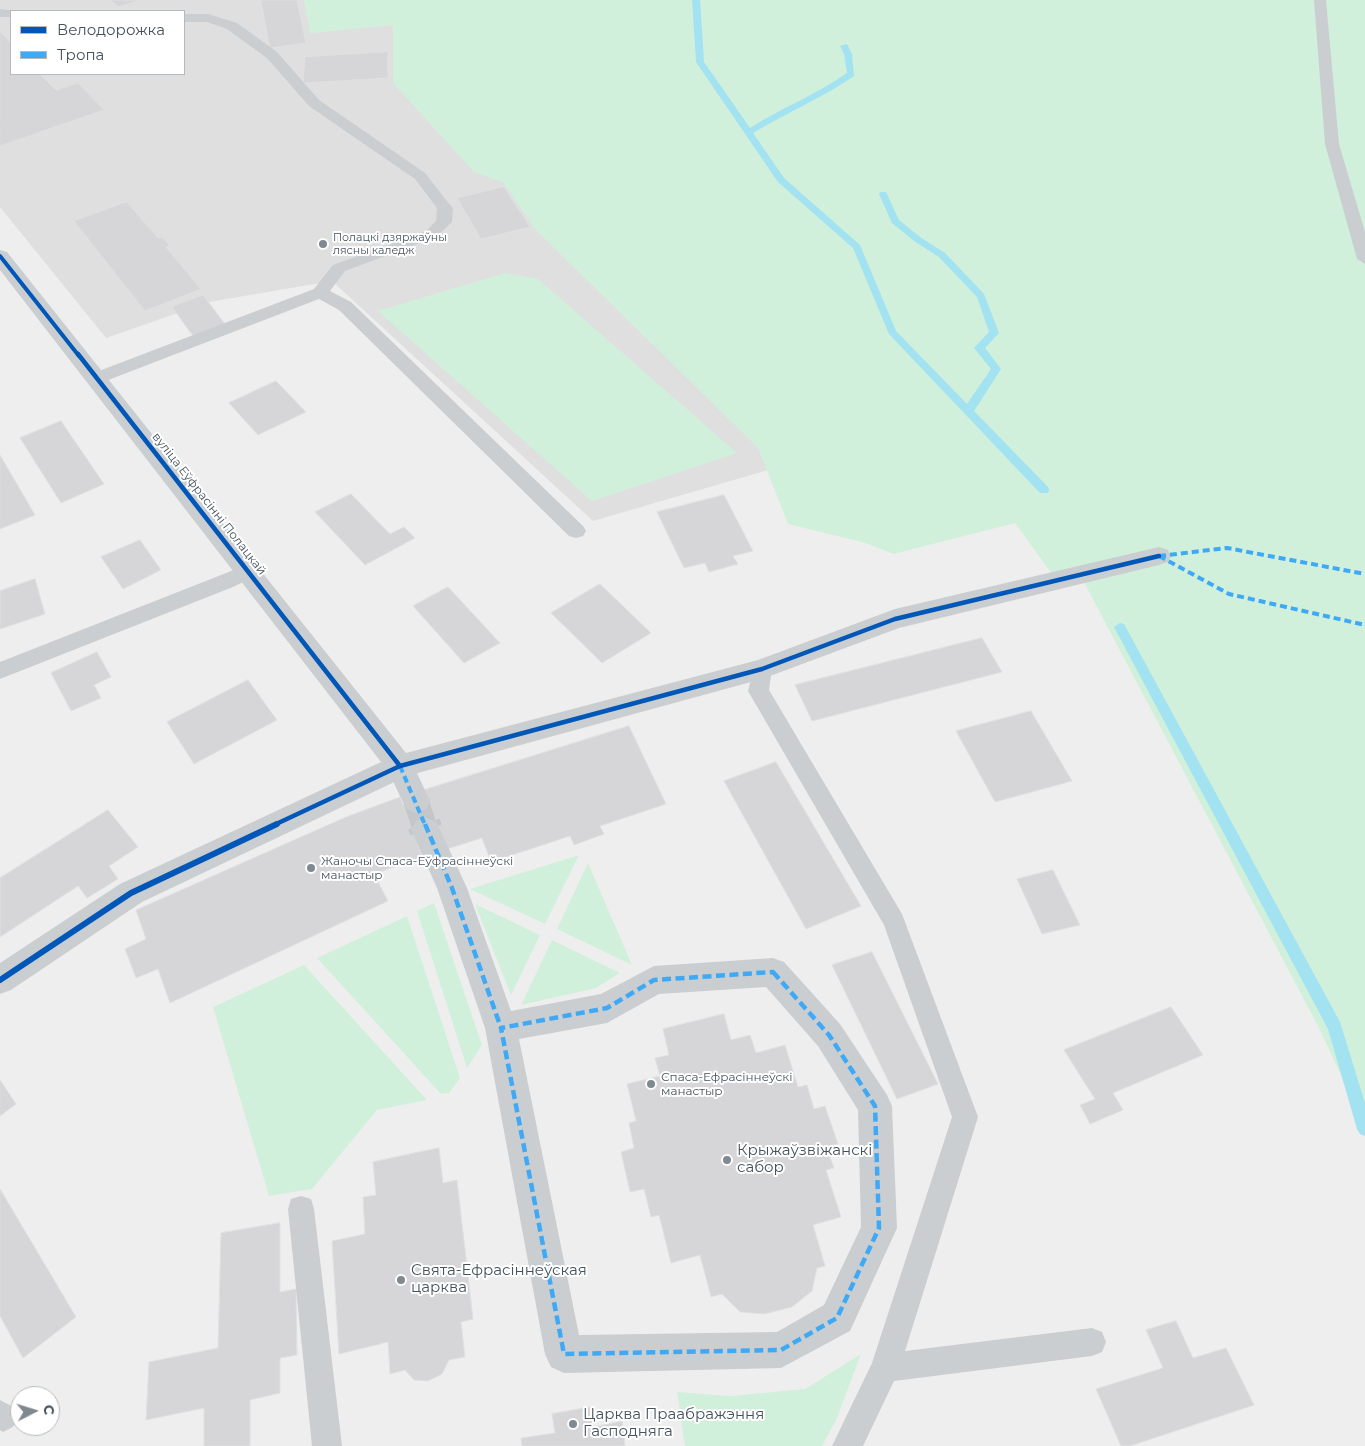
<!DOCTYPE html>
<meta charset="utf-8">
<style>
body{margin:0}
#map{position:relative;width:1365px;height:1446px;overflow:hidden;background:#efeeee;font-family:Montserrat,sans-serif}
canvas{display:block}
.legend{position:absolute;left:10px;top:10px;width:175px;height:65px;box-sizing:border-box;background:#fff;border:1px solid #b4babe;margin:0;padding:6px 9px;list-style:none;font-size:15px;color:#44525c}
.legend li{display:flex;align-items:center;gap:10px;height:25px}
.legend b{width:25px;border:1px solid #b4babe}
.north{position:absolute;left:10px;top:1386px;width:50px;height:50px;box-sizing:border-box;background:#fff;border:1px solid #b4babe;border-radius:50%;rotate:85deg;font-size:14px;font-weight:700;line-height:20px;text-align:center;color:#44525c}
.north::after{content:'';display:block;margin:auto;width:18px;height:22px;background:#80898f;clip-path:polygon(50% 0,100% 100%,50% 72%,0 100%)}
</style>
<div id="map">
<canvas width="1365" height="1446"></canvas>
<ul class="legend">
<li><b style="height:6px;background:#0057b8"></b>Велодорожка</li>
<li><b style="height:6px;background:#3fa9f5"></b>Тропа</li>
</ul>
<div class="north">С</div>
</div>
<script>
const ctx = document.querySelector('canvas').getContext('2d');
ctx.lineJoin = 'round';
function fill(path, color) { ctx.fillStyle = color; ctx.fill(path, 'evenodd'); }
function trace(path, color, width, dash) { ctx.strokeStyle = color; ctx.lineWidth = width; ctx.lineCap = dash ? 'butt' : 'round'; ctx.setLineDash(dash || []); ctx.stroke(path); }
function label(font, color, halo, rows, align = 'center') {
  ctx.font = font + ' Montserrat,sans-serif'; ctx.lineWidth = 4; ctx.setLineDash([]); ctx.textBaseline = 'middle'; ctx.strokeStyle = halo; ctx.fillStyle = color; for (const [text, x, y, turn = 0] of rows) {
    ctx.save(); ctx.translate(x, y); ctx.rotate((+turn || 0) * Math.PI / 180); ctx.textAlign = isNaN(turn) ? turn : align; if (halo) ctx.strokeText(text, 0, 0); ctx.fillText(text, 0, 0); ctx.restore();
  }
}
const education = new Path2D(`
 M0,0h589l210,461 -206,60 -261,-240 -123,21 -103,36 -106,-131zM11,11h173v63h-173z`);
const green = new Path2D(`
 M304,0h1061v1127l-46,-99 -242,-459 -25,5 -37,-51 -121,31 -32,-12 -74,-18 -30,-76 -223,-219 -32,-47 -29,-10 -81,-89v-58l-83,8z
 M505,273l33,6 199,174 -145,48 -214,-190z
 M579,855l-34,69 -75,-35z
 M588,863l44,102 -75,-36z
 M434,903l48,142 -15,23 -50,-157z
 M475,904l65,31 -29,60z
 M407,916l53,162 -11,15 -8,1 -124,-136z
 M552,940l68,33 -24,15 -75,17z
 M304,965l123,135 -50,10 -65,79 -43,7 -56,-189z
 M861,1354l-24,64 -15,28h-137l-8,-54 54,4 74,-7z`);
const stream = new Path2D(`
 M692,0h8l4,62 46,66c31,-20 66,-33 97,-55l-3,-19 -4,-8 7,-2 5,10 2,22c-32,22 -68,37 -101,57l31,45 76,67 36,86 71,73 24,-35 -17,-21 15,-16 -12,-35 -38,-40 -25,-16 -22,-18 -13,-29 1,-2h6l13,28 21,17 25,16 39,41 15,39 -14,15 16,21 -27,42 74,76 1,3 -1,3h-8l-151,-159 -36,-86 -75,-66 -82,-120z
 M1120,623l4,1 216,398 25,81v33l-5,-2 -3,-5 -29,-100 -214,-402z`);
const building = new Path2D(`
 M111,0h30l-23,7z
 M261,0h36l9,43 -36,5z
 M0,31l11,12v31h29l16,16 22,-7 26,27 -104,36z
 M388,52v26l-85,5 2,-26z
 M504,187l26,40 -49,12 -24,-41z
 M127,202l31,36 4,-1 8,9 -4,1 35,42 -56,22 -71,-90z
 M203,295l22,29 -32,12 -21,-29z
 M276,381l30,31 -48,23 -29,-32z
 M61,421l43,63 -43,19 -41,-65z
 M0,455l35,60 -35,14z
 M351,494l39,40 14,-7 11,11 -50,27 -50,-53z
 M724,495l29,56 -20,5 5,8 -29,8 -4,-9 -21,5 -27,-56z
 M140,540l21,30 -38,19 -22,-32z
 M35,579l10,35 -45,15v-38z
 M600,584l51,49 -49,30 -51,-50z
 M448,587l52,56 -36,20 -51,-57z
 M982,638l20,34 -190,49 -17,-36z
 M97,652l14,25 -17,8 7,13 -30,13 -20,-38z
 M248,680l29,40 -83,44 -27,-42z
 M1031,711l41,70 -77,21 -39,-71z
 M629,726l37,78 -66,22 4,8 -30,11 -4,-9 -79,26 -9,-24 -35,11 -33,-15 8,23 -48,17 14,27 -218,102 -12,-34 -22,9 -11,-29 21,-10 -10,-29 210,-93 54,-20 3,8 24,-8 -3,-7z
 M776,762l85,144 -55,23 -82,-148z
 M108,810l30,37 -29,19 9,13 -31,19 -9,-12 -78,51v-59z
 M1053,870l27,55 -38,9 -25,-55z
 M872,952l66,132 -41,15 -65,-134z
 M1171,1007l32,48 -90,38 10,17 -33,14 -10,-19 15,-6 -31,-49z
 M724,1014l7,26 19,-5 6,18 29,-8 13,42 9,-2 7,24 11,-3 13,38 -12,3 8,21 -8,2 15,47 -28,8 12,41 -8,2 -5,23 -20,16 -28,7 -24,-2 -18,-18 -11,3 -11,-42 -29,8 -12,-48 -8,2 -7,-28 -14,3 -9,-40 13,-4 -5,-25 7,-2 -9,-37 33,-8 -5,-18 14,-3 -6,-26z
 M0,1080l16,24 -16,12z
 M439,1148l4,35 14,-3 16,139 -12,3 4,35 -16,3 -7,14 -14,7 -14,-1 -9,-10 -15,4 -2,-32 -49,12 -7,-113 33,-7 -2,-37 13,-2 -3,-33z
 M0,1189l76,128 -53,41 -23,-42z
 M280,1223v69l16,-3 1,66 -17,3v35l-30,7v46h-46v-38l-58,12 3,-58 69,-14 3,-115z
 M1176,1321l17,37 33,-10 28,57 -124,41h-9l-25,-57 67,-21 -17,-38z
 M591,1407l2,20 29,-6 3,25h-103l-1,-8 34,-5 -3,-19z`);
const pedestrianTunnelFar1 = new Path2D(`
 M416,801l8,24`);
const pedestrianTunnel = new Path2D(`
 M424,824l2,6`);
const service = new Path2D(`
 M1314,0h12l13,144 26,88v32l-8,-5 -32,-115z
 M0,9l16,2h-5v6h-11z
 M184,14h24l29,9 40,29 42,48 106,73 25,32 3,3 -1,14 -16,15 -91,34 -15,20 21,11 232,224 3,5 -3,5 -7,2 -7,-2 -230,-226 -20,-11 -216,83h-12l-3,-4 3,-4 223,-85 19,-24 93,-34 10,-10 1,-13 -22,-29 -106,-73 -42,-48 -40,-29 -20,-7h-23z
 M249,564l7,2 3,5 -3,5 -23,11 -233,92v-17z
 M762,661l7,2 3,6 -3,21 133,224 76,203 -73,234 187,-23 10,4 4,10 -4,10 -10,4 -198,25 -31,65h-31l40,-83 80,-246 -68,-192 -136,-234 7,-28z
 M301,1196l10,3 3,10 28,237h-30l-24,-237 3,-10z
 M0,1400l13,7 5,10 -5,10 -10,5 -3,-2z`);
const pedestrian = new Path2D(`
 M400,754l10,4 20,43 -4,8 -10,4 -10,-4 -20,-43 4,-8z
 M426,818l10,3 31,67 44,123 90,-17 53,-28 119,-8 11,4 56,62 47,71 5,11 5,122 -47,103 -69,37 -217,5 -13,-6 -6,-13 -60,-326 -48,-140 -26,-58 5,-9zM766,987l52,59 40,64 3,117 -37,78 -47,27 -198,3 -60,-296 88,-16 52,-29z`);
const minor = new Path2D(`
 M0,250l7,2 399,501 352,-93 137,-51 264,-62 9,3 3,6 -3,6 -9,3 -260,63 -137,51 -355,97 -265,126 -131,88 -11,4v-31l120,-79 261,-122 -381,-492z`);
const quietFar1 = new Path2D(`
 M1159,556l70,38 136,31
 M1159,556l68,-8 138,26
 M400,766l25,59`);
const quiet = new Path2D(`
 M425,824l27,64 49,140
 M773,972l56,63 46,71 4,122 -42,90 -56,32 -217,4 -63,-326 106,-20 47,-28z`);
const cyclewayFar2 = new Path2D(`
 M0,256l79,100`);
const cyclewayFar1 = new Path2D(`
 M78,354l322,412
 M274,825l126,-59 362,-97 133,-50 264,-63`);
const cycleway = new Path2D(`
 M0,980l131,-87 146,-69`);
const markers = [
 [323,244,5,"#80898f"],
 [311,868,5,"#80898f"],
 [651,1084,5,"#80898f"],
 [727,1160,5,"#80898f"],
 [401,1280,5,"#80898f"],
 [573,1424,5,"#80898f"]
];
const farPoinames = [
 ["Полацкі дзяржаўны",333,238],
 ["лясны каледж",333,251]
];
const streetNames = [
 ["вуліца Еўфрасінні Полацкай",209,504,52]
];
const poiNames = [
 ["Жаночы Спаса-Еўфрасіннеўскі",321,861],
 ["манастыр",321,875],
 ["Спаса-Ефрасіннеўскі",661,1077],
 ["манастыр",661,1091]
];
const nearPoinames = [
 ["Крыжаўзвіжанскі",737,1151],
 ["сабор",737,1168],
 ["Свята-Ефрасіннеўская",411,1271],
 ["царква",411,1288],
 ["Царква Праабражэння",583,1415],
 ["Гасподняга",583,1432]
];
fill(education, '#e0dfe0');
fill(green, '#d1f0dc');
fill(stream, '#a2e2f1');
fill(building, '#d6d6d9');
trace(building, '#e0e0e1', 1);
trace(pedestrianTunnelFar1, '#c4c7ca', 25, [25, 12]);
trace(pedestrianTunnel, '#c4c7ca', 33, [33, 17]);
fill(service, '#caced0');
fill(pedestrian, '#caced0');
fill(minor, '#caced0');
trace(quietFar1, '#3fa9f5', 4, [7, 4]);
trace(quiet, '#3fa9f5', 4.5, [9, 4.5]);
trace(cyclewayFar2, '#0057b8', 4);
trace(cyclewayFar1, '#0057b8', 4.5);
trace(cycleway, '#0057b8', 6);
for (const [x, y, r, color] of markers) { const dot = new Path2D(); dot.arc(x, y, r, 0, 2 * Math.PI); ctx.fillStyle = color; ctx.fill(dot); trace(dot, '#fff', 2); }
label('11px', '#44525c', '#fff', farPoinames, 'left');
label('12px', '#44525c', '#fff', streetNames);
label('12px', '#44525c', '#fff', poiNames, 'left');
label('15px', '#44525c', '#fff', nearPoinames, 'left');
</script>
